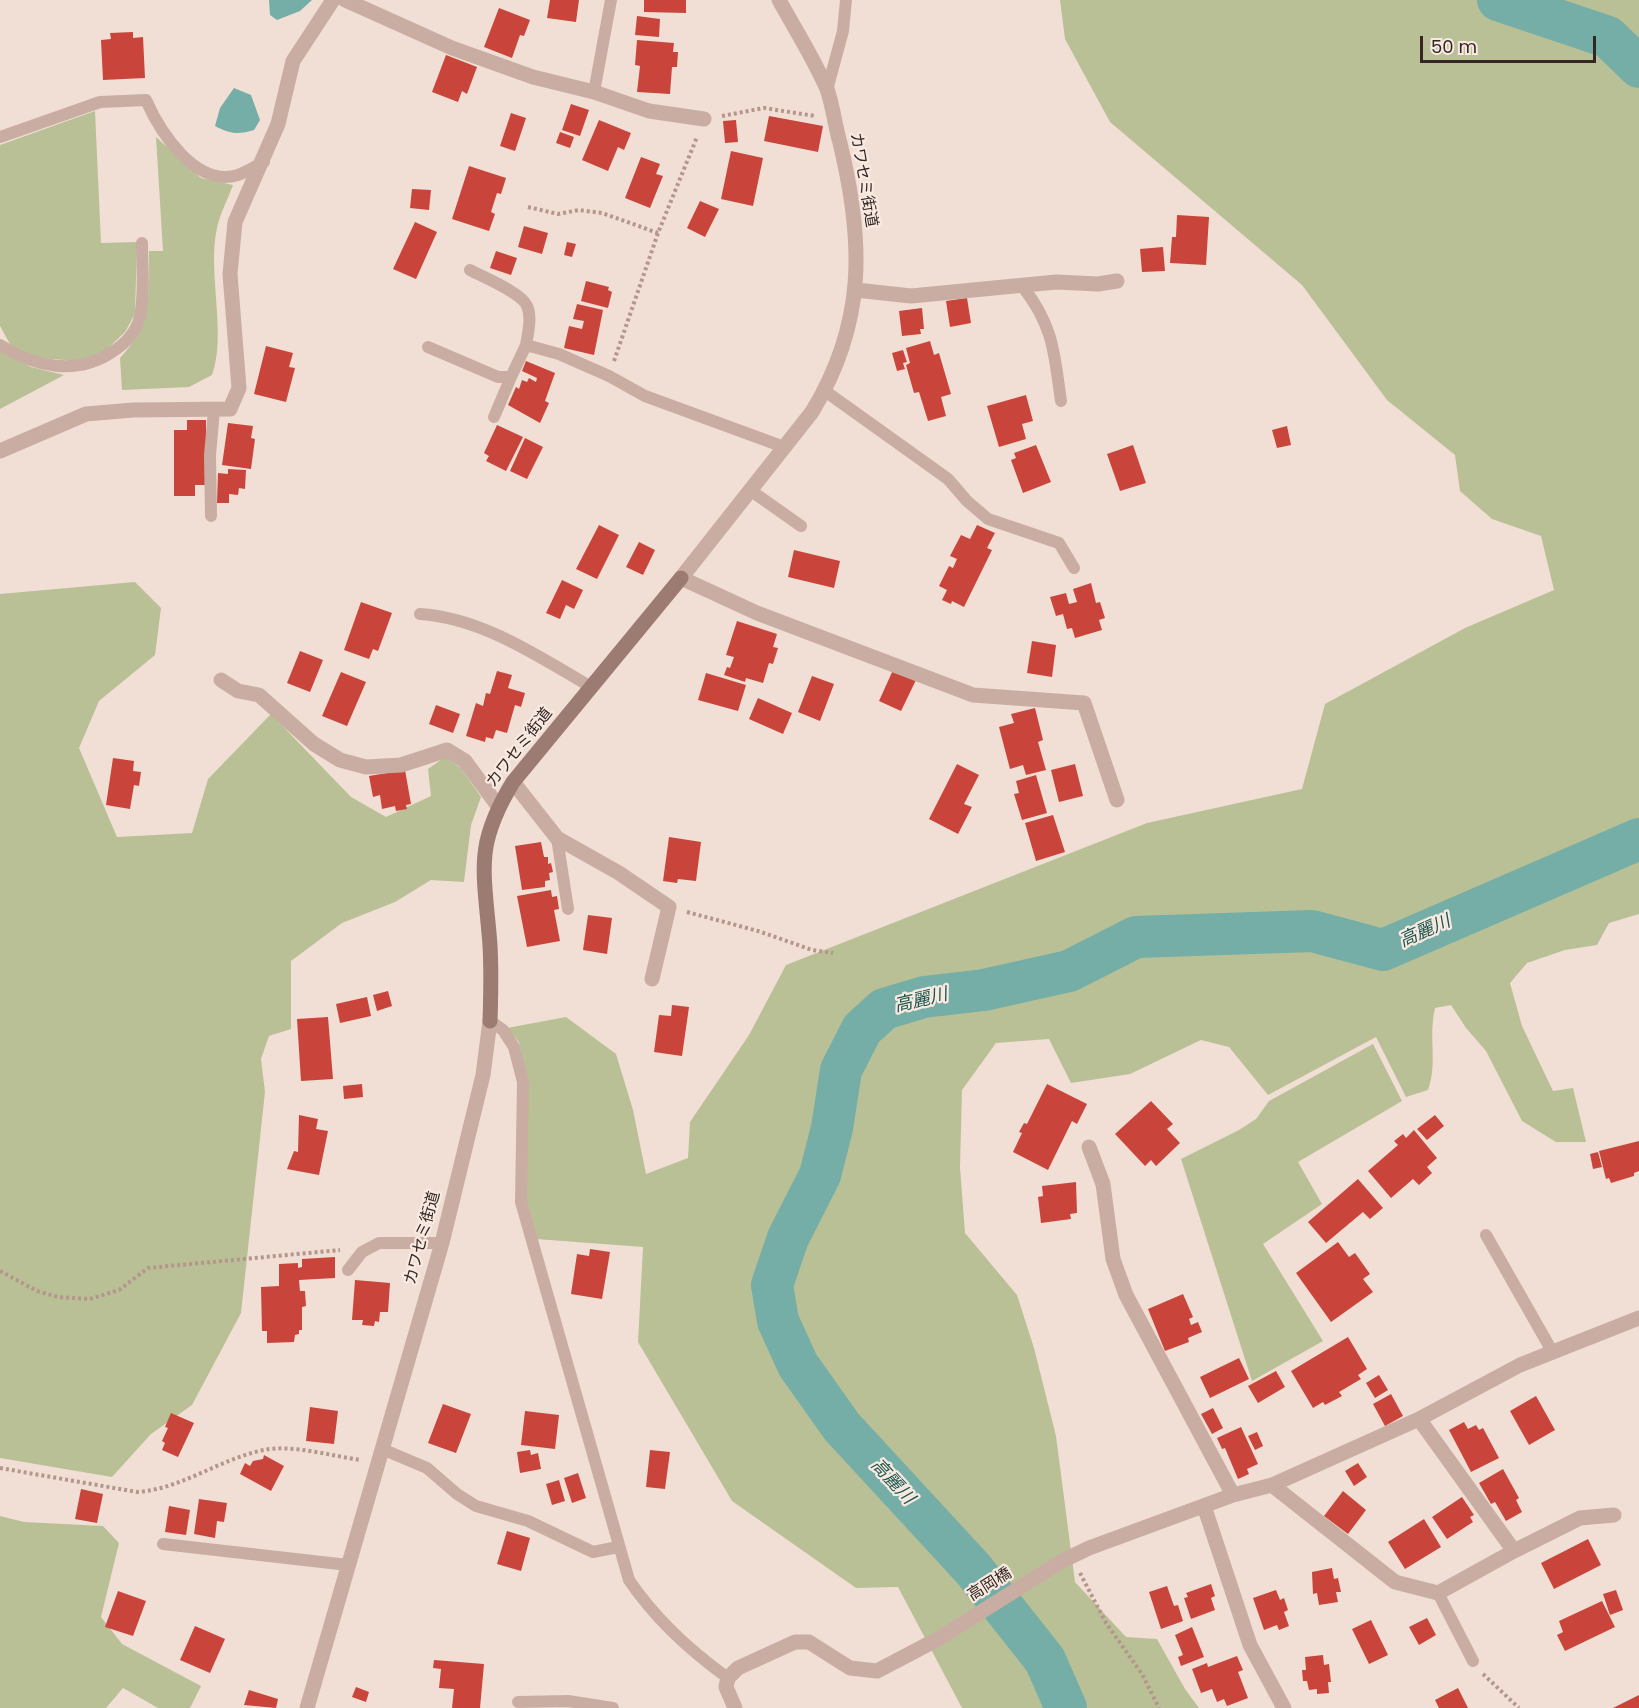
<!DOCTYPE html>
<meta charset="utf-8">
<style>
body{margin:0}
#map{position:relative;width:1639px;height:1708px;overflow:hidden;background:#f1dfd5;font-family:Poppins,sans-serif}
canvas{display:block}
.scale{position:absolute;left:1420px;top:36px;width:176px;height:27px;box-sizing:border-box;border:3px solid #332624;border-top:0;padding-left:8px;font-size:18px;line-height:21px;white-space:nowrap;color:#332624;-webkit-text-stroke:4px #f9eae1;paint-order:stroke}
</style>
<div id="map">
<canvas width="1639" height="1708"></canvas>
<div class="scale">50 m</div>
</div>
<script>
const ctx = document.querySelector('canvas').getContext('2d');
ctx.lineJoin = 'round';
function fill(path, color) { ctx.fillStyle = color; ctx.fill(path, 'evenodd'); }
function trace(path, color, width, dash) { ctx.strokeStyle = color; ctx.lineWidth = width; ctx.lineCap = dash ? 'butt' : 'round'; ctx.setLineDash(dash || []); ctx.stroke(path); }
function label(font, color, halo, rows, align = 'center') {
  ctx.font = font + ' Poppins,"Noto Sans JP",sans-serif'; ctx.lineWidth = 4.5; ctx.setLineDash([]); ctx.textBaseline = 'middle'; ctx.strokeStyle = halo; ctx.fillStyle = color; for (const [text, x, y, turn = 0] of rows) {
    ctx.save(); ctx.translate(x, y); ctx.rotate((+turn || 0) * Math.PI / 180); ctx.textAlign = isNaN(turn) ? turn : align; if (halo) ctx.strokeText(text, 0, 0); ctx.fillText(text, 0, 0); ctx.restore();
  }
}
const green = new Path2D(`
 M1060,0h579v914l-30,9 -12,22 -32,5 -38,13 -17,20 12,43 31,65 20,-3 13,54h-30l-34,-21 -36,-70 -20,-23 -15,-23 -16,3c-7,30 3,55 -7,82l-22,7 -30,-60 -108,58 -39,-48 -28,-7 -71,34 -59,9 -22,-44 -53,4 -34,47 -2,77 5,66 52,62 17,53 22,88 19,146 51,55 31,2 28,50 14,19h-237l-64,-121 -42,1 -124,-87 -94,-159 5,-95 -107,-8 -11,-37 2,-121 -8,-39 -12,-14 59,-11 50,37 17,56 13,64 42,-16 2,-36 59,-87 37,-70 361,-142 155,-34 23,-85 140,-76 89,-38 -13,-54 -49,-17 -32,-28 -5,-36 -68,-55 -85,-115 -192,-163 -45,-83z
 M95,111l6,132 36,-1 -2,72 -10,18 -22,21 -26,8 -37,-3 -29,-12 -11,-20v-181z
 M156,137l45,41 32,7c-5,14 -13,28 -16,43 -10,43 10,107 -5,147l-23,12 -67,3 -2,-32c33,-35 29,-62 29,-107h14z
 M0,351l31,16 33,8 -64,34z
 M135,582l26,26 -6,47 -56,46 -20,47 38,89 75,-4 16,-54 63,-65 80,83 35,20 45,-21 -3,-27 17,-12 16,11 20,29 -10,28 -7,57 -33,-2 -36,22 -53,21 -51,38v68l-22,7 -8,23 4,33 -24,221 -49,92 -41,29 -39,43 -112,-19v-864z
 M1373,1044l29,57 -104,61 24,42 -59,40 60,97 -71,40 -71,-222 58,-29 17,-11 13,-18z
 M0,1516l24,6 79,4 16,17 -18,74 21,27 79,42 -11,22h-32l-35,-20 -17,20h-106z`);
const water = new Path2D(`
 M269,0h43l-12,11 -23,9 -7,-5z
 M234,88l17,7 9,25 -6,10c-16,5 -24,4 -39,-4l5,-18z`);
const river = new Path2D(`
 M1498,0l110,37 31,30
 M1066,1708l-21,-48 -72,-91 -131,-142 -44,-62 -20,-44 -6,-36 16,-47 32,-63 12,-47 9,-58 21,-41 22,-20 40,-12 60,-7 85,-19 67,-34 176,-6 71,19 256,-111`);
const building = new Path2D(`
 M550,0h29l-3,22 -29,-4z
 M644,0h42v13l-42,-1z
 M499,8l31,12 -6,16 -4,-1 -8,23 -28,-11z
 M637,16l23,3 -1,18 -24,-2z
 M133,32v6l10,-1 2,41 -42,2 -2,-40 10,-1 -1,-6z
 M637,40l37,3 -1,9h5l-1,15h-5l-2,27 -33,-2 3,-26 -5,-1z
 M446,55l31,12 -10,27 -5,-3 -4,11 -26,-10z
 M571,104l18,6 -9,26 -18,-6z
 M511,113l15,5 -11,33 -15,-5z
 M769,116l54,10 -5,26 -54,-11z
 M599,120l32,13 -7,17 -6,-3 -10,24 -26,-11z
 M736,120l2,22 -13,1 -2,-22z
 M560,132l14,5 -4,11 -14,-5z
 M731,151l32,7 -10,48 -32,-7z
 M641,157l19,7 -4,10 7,2 -13,32 -25,-10z
 M469,166l37,12 -5,16 -4,-1 -6,19 4,2 -6,17 -37,-12z
 M412,189l19,1 -2,20 -19,-2z
 M700,201l19,8 -14,28 -18,-9z
 M1177,215l32,2 -3,48 -36,-2 2,-26h4z
 M415,222l22,10 -21,47 -23,-10z
 M524,226l24,7 -6,21 -24,-7z
 M567,242l9,2 -4,13 -8,-2z
 M1163,247l2,24 -23,1 -2,-23z
 M496,251l21,7 -6,17 -21,-7z
 M586,281l23,6 -1,3 4,2 -4,16 -27,-7z
 M967,298l4,25 -21,4 -4,-26z
 M577,304l26,6 -9,45 -30,-7 5,-22 13,3 2,-8 -11,-2z
 M922,308l2,21h-4l1,5 -19,2 -3,-25z
 M930,341l4,14 5,-2 12,41 -10,3 5,19 -18,5 -9,-29 -5,1 -8,-28 4,-2 -4,-15z
 M266,346l27,7 -4,14 6,1 -9,34 -32,-8z
 M903,350l4,12 -4,1 2,6 -8,2 -5,-18z
 M526,361l29,12 -10,28 4,2 -9,20 -32,-18 8,-18 3,2 3,-9 5,2 2,-4 7,4 1,-4 -15,-7z
 M1026,395l7,26 -11,3 4,15 -27,8 -12,-41z
 M187,420h19v65h-11v11h-21v-66h13z
 M228,423l25,3 -2,12 4,1 -4,30 -29,-4z
 M497,425l26,12 -17,34 -20,-10 3,-5 -5,-3z
 M1287,426l4,19 -14,3 -5,-18z
 M525,438l18,9 -16,32 -17,-8z
 M1036,445l15,37 -28,11 -12,-33 5,-2 -2,-5z
 M1133,445l13,38 -26,8 -13,-37z
 M228,469l18,1 -1,19 -6,-1 -1,7 -9,-1v9h-12l1,-30 10,1z
 M599,525l20,10 -22,44 -21,-10z
 M977,525l18,8 -8,15 5,2 -28,57 -12,-6 -1,3 -9,-4 5,-10 -8,-4 10,-20 4,2 4,-9 -7,-3 11,-21 9,4z
 M639,542l16,8 -12,25 -17,-8z
 M794,550l46,11 -6,27 -46,-11z
 M562,580l21,10 -9,19 -8,-4 -6,14 -14,-6z
 M1091,583l5,20 4,-1 5,16 -6,2 3,10 -27,8 -3,-10 -5,1 -4,-15 -7,2 -6,-19 16,-4 3,11 8,-2 -4,-13z
 M361,602l31,11 -14,38 -5,-2 -4,10 -25,-9z
 M737,621l40,13 -4,13 5,1 -5,16 -4,-1 -6,20 -17,-5 -1,4 -21,-7 3,-8 3,1 4,-11 -8,-2z
 M1032,641l24,4 -4,32 -25,-4z
 M300,651l23,9 -13,32 -23,-9z
 M893,670l23,10 -15,31 -22,-10z
 M497,671l15,4 -4,13 17,5 -4,14 -6,-2 -8,28 -11,-3 -3,9 -7,-2 -1,5 -19,-6 10,-33 7,3 3,-13 4,1z
 M341,672l25,10 -19,44 -25,-10z
 M706,673l40,12 -8,26 -40,-11z
 M812,676l22,8 -14,37 -22,-9z
 M758,698l34,15 -9,21 -34,-15z
 M436,705l24,9 -7,19 -24,-9z
 M1035,708l8,32 -5,2 8,28 -20,5 -3,-10 -13,4 -11,-42 15,-4 -3,-9z
 M113,758l21,3 -1,10 8,1 -2,14 -5,-1 -4,24 -24,-4z
 M957,764l22,11 -15,29 8,3 -14,27 -29,-15z
 M1075,764l8,32 -24,6 -8,-32z
 M405,770l6,34 -5,1 1,4 -11,2 -1,-5 -13,3 -2,-14 -7,2 -4,-21z
 M1036,775l11,38 -25,7 -8,-26 5,-1 -3,-12z
 M1053,815l12,37 -29,9 -11,-38z
 M669,837l32,5 -5,39 -18,-2 -1,4 -14,-2z
 M541,842l3,15h4v7l3,-1 2,9 -4,1 1,7 -5,1v6l-23,3 -7,-44z
 M551,890l1,7 5,-1 2,13 -5,1 6,31 -33,6 -10,-51z
 M588,915l24,3 -5,36 -24,-4z
 M388,991l4,15 -15,5 -4,-16z
 M367,997l4,19 -31,7 -4,-19z
 M672,1005l17,2 -7,49 -28,-4 5,-37 12,1z
 M328,1017l5,62 -32,2 -4,-62z
 M362,1084l1,13 -19,2 -1,-13z
 M1047,1084l40,20 -10,20 -5,-3 -24,49 -35,-18 9,-19 -3,-1 5,-9 3,1z
 M1151,1101l22,23 -6,5 13,14 -24,23 -5,-6 -6,6 -30,-32z
 M299,1115l19,4 -2,10 12,2 -9,44 -32,-6 7,-18 4,1z
 M1435,1115l9,11 -17,14 -10,-11z
 M1414,1130l23,28 -10,9 5,6 -13,12 -6,-6 -22,19 -23,-27 30,-26 -4,-4 9,-7 3,4z
 M1639,1141v30l-5,2v3l-23,7 -2,-5 -3,1 -7,-28z
 M1598,1152l4,15 -9,2 -3,-15z
 M1358,1179l25,29 -13,11 -7,-7 -37,31 -18,-21z
 M1076,1182l1,31 -7,1 1,5 -30,4 -3,-26 5,-1 -1,-10z
 M1338,1242l11,15 6,-4 15,21 -7,5 10,13 -42,30 -35,-49z
 M590,1249l20,3 -8,47 -31,-5 6,-40 12,2z
 M335,1257v21l-36,2 1,11h5l1,15 -4,1v23h-3v4l-4,1 -1,7 -27,1v-12h-5l-1,-44 18,-1v-22l19,-1v5l4,-1v-8z
 M355,1280l35,3 -2,29h-8l-1,10 -4,-1 -1,5 -12,-1 1,-5h-11z
 M1183,1294l10,23 -4,2 2,6 7,-3 4,10 -14,6 1,4 -24,9 -17,-42z
 M1348,1337l19,32 -9,6 3,4 -22,13 3,4 -17,9 -2,-3 -10,6 -22,-37z
 M1239,1358l10,21 -39,19 -10,-21z
 M1276,1371l9,16 -27,16 -10,-17z
 M1379,1375l9,15 -13,8 -9,-15z
 M1391,1394l12,22 -18,10 -12,-22z
 M1536,1396l19,34 -26,15 -19,-34z
 M443,1404l28,10 -15,39 -28,-10z
 M310,1407l28,4 -4,33 -28,-3z
 M1213,1408l10,20 -11,6 -11,-20z
 M525,1411l34,4 -4,34 -34,-4z
 M171,1413l23,10 -16,34 -16,-7 3,-7 -3,-2 6,-13 -3,-1z
 M1464,1422l4,7 8,-4 3,5 4,-2 16,30 -28,14 -22,-42z
 M1241,1427l17,37 -11,5 2,5 -11,5 -13,-31 -3,1 -5,-11z
 M1257,1432l6,14 -8,4 -7,-14z
 M530,1450l1,5 7,-2 3,16 -21,4 -3,-21z
 M650,1450l20,2 -5,37 -19,-2z
 M264,1455l20,11 -13,25 -31,-17 5,-11 5,3 3,-5 10,-2z
 M1358,1463l9,14 -13,9 -9,-15z
 M1503,1469l16,29 -3,2 6,12 -16,9 -11,-19 -4,2 -12,-21z
 M578,1473l8,25 -14,5 -8,-25z
 M559,1480l6,21 -13,4 -6,-21z
 M81,1489l22,5 -6,29 -22,-4z
 M1343,1491l23,19 -18,24 -24,-18z
 M1462,1497l12,18 -4,2 3,5 -26,17 -15,-22z
 M199,1499l28,4 -3,19 -7,-1 -2,17 -21,-4z
 M169,1506l21,4 -4,25 -21,-3z
 M1424,1519l17,28 -36,22 -17,-27z
 M507,1531l23,7 -9,33 -24,-7z
 M1588,1539l13,26 -47,24 -13,-26z
 M1332,1568l2,11 4,-1 3,14h-5l2,10 -19,3 -2,-12 -4,1 -1,-22z
 M1211,1584l4,12 -4,2 4,12 -24,9 -7,-21 4,-1 -2,-4z
 M1167,1586l7,20 4,-1 5,16 -22,8 -12,-37z
 M1276,1590l4,10 4,-2 4,12 -4,2 5,14 -10,4 -2,-5 -13,5 -11,-32z
 M1616,1590l7,20 -13,5 -7,-21z
 M118,1591l28,10 -13,35 -28,-9z
 M1602,1601l13,26 -50,24 -8,-16 6,-3 -4,-11z
 M1427,1618l9,17 -17,10 -10,-18z
 M1371,1620l17,35 -19,9 -17,-35z
 M195,1626l30,13 -15,34 -30,-13z
 M1192,1627l12,30 -23,9 -3,-9 5,-2 -8,-20z
 M1323,1655l1,10 5,-1 2,18h-3l1,11 -12,1v-5l-8,1 -2,-9h-4l-1,-11h4l-1,-13z
 M1237,1656l6,14 -5,2 10,26 -21,8 -3,-7 -7,3 -5,-13 -11,4 -9,-24 15,-6 1,4z
 M434,1660l50,4 -4,44h-28l2,-19 -15,-1 2,-19 -8,-1z
 M356,1687l13,5 -3,10 -14,-5z
 M1458,1688l10,20h-29l-4,-8z
 M249,1690l29,9 -2,9 -32,-3z
 M1639,1695v13h-26z`);
const path = new Path2D(`
 M722,116l42,-8 51,8
 M528,207l30,7 21,-4 23,3 56,20
 M614,361l44,-128 39,-96
 M687,912l71,19 54,19 21,3
 M0,1271l37,20 21,6 32,2 29,-9 29,-22 192,-18
 M0,1468l137,24c45,-3 82,-33 127,-42 26,-6 69,6 96,10
 M1080,1573l26,50 36,51 17,34
 M1483,1674l36,34`);
const lane = new Path2D(`
 M827,90l16,-59 3,-31
 M594,92l17,-92
 M0,137l100,-35 46,-2c14,32 50,88 92,75 9,-3 18,-9 26,-13
 M470,270c13,7 52,23 57,36 5,11 1,27 -1,39
 M1023,287c31,40 31,66 38,114
 M0,345c35,22 76,31 112,7 13,-8 24,-20 28,-35 5,-24 2,-51 2,-74
 M428,347l70,30h13l15,-32 33,9 50,22 36,20 139,51
 M825,391l123,88 19,22 21,18 71,24 15,25
 M494,417l17,-40
 M750,490l51,36
 M211,516l-1,-61 4,-45
 M420,614c62,4 118,42 171,73
 M557,838l11,71
 M490,1021l13,9 11,17 9,35 -2,120 108,378c27,40 60,70 99,98
 M1486,1235l66,116
 M348,1270l14,-18 17,-9h63
 M382,1449l45,19 30,26 19,12 52,15 65,31 25,-5
 M163,1544l185,21
 M1438,1593l35,68
 M518,1702l50,-1 45,7`);
const street = new Path2D(`
 M345,0l107,48 81,29 61,15 55,19 55,8
 M779,0c16,29 35,59 48,89 6,17 8,37 13,54 24,99 26,180 -28,269l-131,166 76,35 216,82 111,8 33,97
 M856,290l55,6 145,-14 42,2 19,-3
 M0,451l86,-37 47,-4 97,-1 9,-21 -9,-114 5,-52 43,-98 15,-63 40,-61
 M221,680l17,11 21,4 55,49 26,16 26,7 35,-2 46,-15 18,11 33,45
 M513,782l44,56 62,35 50,34 -17,72
 M1089,1147l14,37 10,75 13,36 107,200
 M1419,1419l95,132
 M1272,1485l123,97 43,11 76,-42 66,-33 34,-3
 M1204,1506l46,139 34,63
 M307,1708l135,-465 41,-168 7,-54
 M735,1708l-9,-21 2,-9 10,-10 57,-26h14l41,26 27,3 61,-32 124,-78 27,-13 144,-53 39,-10 147,-66 101,-54 119,-47`);
const secondary = new Path2D(`
 M490,1021c1,-29 2,-59 -1,-88 -6,-67 -13,-90 24,-151l168,-204`);
const streetNames = [
 ["カワセミ街道",863,180,80],
 ["カワセミ街道",520,748,-52],
 ["カワセミ街道",423,1238,-75],
 ["高岡橋",990,1585,-32]
];
const waterNames = [
 ["高麗川",1425,932,-24],
 ["高麗川",921,1001,-13],
 ["高麗川",892,1482,47]
];
fill(green, '#b9c096');
fill(water, '#74aea7');
trace(river, '#74aea7', 42);
fill(building, '#c9453b');
trace(path, '#b4968c', 4, [3, 3]);
trace(lane, '#c9ada2', 12);
trace(street, '#c9ada2', 15);
trace(secondary, '#9c7b73', 15);
label('16px', '#332624', '#f9eae1', streetNames);
label('italic 18px', '#1a554e', '#f9eae1', waterNames);
</script>
